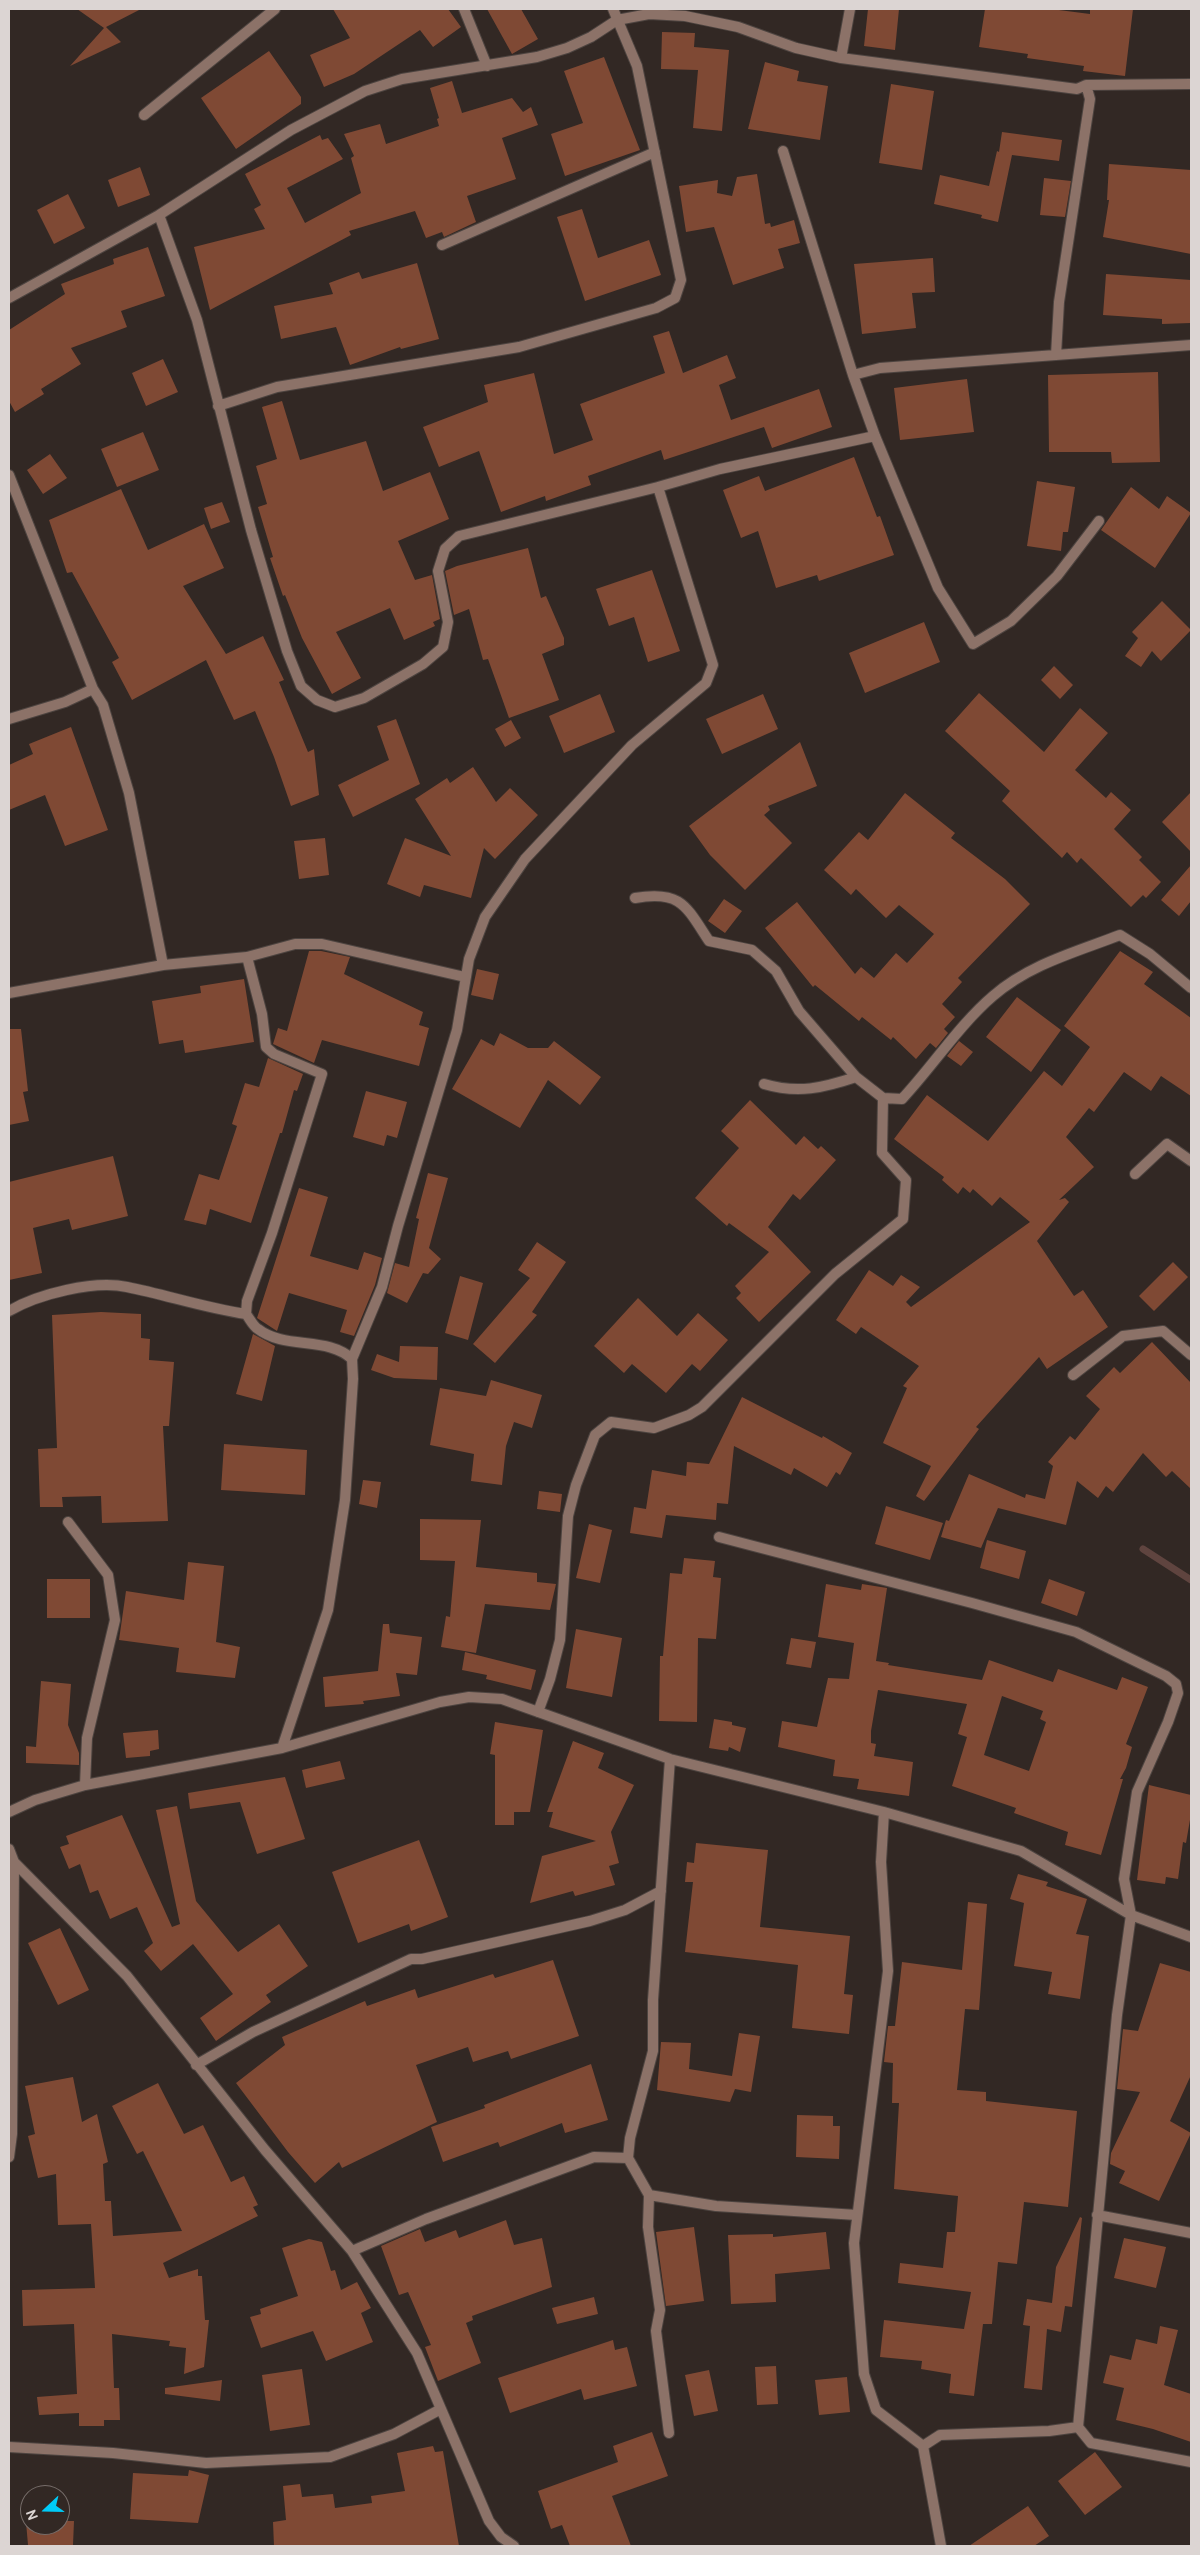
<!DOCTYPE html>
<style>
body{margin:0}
#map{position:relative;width:1200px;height:2555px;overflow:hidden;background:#322824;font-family:Cabin,sans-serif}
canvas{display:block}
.frame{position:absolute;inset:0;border:10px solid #dcd5d3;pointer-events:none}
.north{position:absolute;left:20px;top:2485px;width:50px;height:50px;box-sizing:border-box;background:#322824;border:1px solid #766d6a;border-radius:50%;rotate:249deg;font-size:14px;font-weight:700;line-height:20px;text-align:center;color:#dcd5d3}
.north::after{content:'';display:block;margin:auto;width:18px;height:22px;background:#00cbf8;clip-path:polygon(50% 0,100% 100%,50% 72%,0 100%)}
</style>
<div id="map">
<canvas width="1200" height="2555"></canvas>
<div class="frame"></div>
<div class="north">N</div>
</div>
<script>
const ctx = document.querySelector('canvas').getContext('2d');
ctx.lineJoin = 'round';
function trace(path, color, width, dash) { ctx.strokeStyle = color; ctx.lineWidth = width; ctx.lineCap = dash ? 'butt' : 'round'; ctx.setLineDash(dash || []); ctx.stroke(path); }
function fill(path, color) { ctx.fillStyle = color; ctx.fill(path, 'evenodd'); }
const stream = new Path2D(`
 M1143,1549l48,31`);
const building = new Path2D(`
 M77,9h64l-35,18 15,15 -51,24 34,-38z
 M333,9h115l13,18 -28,20 -13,-17 -66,44 -30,13 -14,-32 40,-17z
 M487,9h34l17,30 -26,15z
 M868,9h31l-4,41 -31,-4z
 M985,9h66l39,5v-5h43l-8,67 -42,-5 1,-5 -57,-8 1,-4 -49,-7z
 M662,32l33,1 -1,14 35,3 -7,81 -29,-3 5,-58 -37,-1z
 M269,51l32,46v7l-65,45 -35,-51z
 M604,57l36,93 -75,26 -14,-42 32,-11 -19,-52z
 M765,62l34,9 -2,10 31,5 -8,54 -72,-11z
 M452,81l10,32 50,-15 11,14 8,-5 7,18 -36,13 14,41 -49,17 9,26 -32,15 -2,-5 -16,6 -11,-27 -66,20 2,4 -141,75 -16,-63 71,-18 -11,-20 7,-4 -16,-31 75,-39 2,5 6,-2 15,21 -56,29 18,35 56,-30 -10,-35 3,-2 -10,-22 36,-10 6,20 53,-18 -2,-7 2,-1 -9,-30z
 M891,84l43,7 -12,79 -43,-7z
 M1002,132l60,8 -3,21 -47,-6 -14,67 -17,-4 1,-3 -48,-11 6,-29 49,11 8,-35 2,1z
 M1109,164l82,6v84l-88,-17 6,-37h-2z
 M140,167l10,28 -32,12 -10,-27z
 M757,174l8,50 5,-1 1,4 23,-7 6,23 -22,6 6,19 -51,17 -19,-58 -28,5 -7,-46 39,-6 -1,13 15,3 5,-19z
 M1044,178l27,3 -6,36 -25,-2z
 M68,194l17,34 -31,16 -17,-34z
 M582,209l16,49 51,-18 12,35 -76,26 -28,-84z
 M148,247l17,49 -44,15 6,16 -56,21 10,16 -40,25 3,5 -29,18 -6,-11v-71l56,-36 -4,-10 53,-20 -1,-5z
 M933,258l2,34 -23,1 4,35 -54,6 -8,-70z
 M417,263l22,76 -38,10 -1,-2 -50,18 -14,-38 -55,12 -7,-33 59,-12 -4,-11 30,-11 3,7z
 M1106,274l85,6v43l-29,1v-5l-59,-4z
 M669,331l14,42 44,-18 9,23 -17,7 12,35 88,-31 13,38 -60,21 -8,-21 -100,33 -3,-10 -73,26 3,9 -45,16 -1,-5 -44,16 -22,-61 -40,16 -16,-40 65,-25 -4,-17 50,-12 20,81 39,-14 -13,-36 85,-31 -12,-37z
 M163,359l15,33 -32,14 -14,-33z
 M1158,372l2,90 -48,1 -1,-11h-62l-1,-77z
 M967,379l7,53 -74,8 -6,-52z
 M282,401l18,59 66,-19 17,50 47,-19 19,47 -51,22 17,39 17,-5 8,44 -7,3 2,4 -31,14 -14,-32 -54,24 25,46 -29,16 -30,-56 -17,-43 -2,1 -13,-38 3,-1 -15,-50 9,-3 -11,-38 21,-7 -15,-52z
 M143,432l16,38 -42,17 -16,-38z
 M50,454l17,24 -24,16 -16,-24z
 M854,457l23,60 3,-1 14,39 -75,26 -2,-6 -41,13 -18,-57 -17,7 -18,-48 36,-14 6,15z
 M1037,481l38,6 -7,45h-5l-2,19 -34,-5z
 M1131,487l28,22 8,-13 24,17 -36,55 -54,-38z
 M121,489l27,61 56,-26 20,44 -41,18 43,68 37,-18 21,44 -5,2 29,70 6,-3 5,46 -28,11 -17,-49 -19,-46 -21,9 -28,-60 -74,40 -20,-38 7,-4 -47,-86 -5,1 -18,-53z
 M222,502l8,20 -19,7 -7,-21z
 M528,548l13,50 5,-2 18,42v7l-22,9 17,46 -50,18 -21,-59 -5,1 -14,-51 -15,6 -9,-44 12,-5z
 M652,570l28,81 -32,11 -14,-45 -25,9 -13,-37z
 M1162,601l29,29 -30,31 -9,-10 -11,16 -16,-11 13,-18 -6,-6z
 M924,622l16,40 -75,31 -16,-40z
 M1054,666l19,19 -13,14 -19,-19z
 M979,693l65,59 36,-44 28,25 -33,37 31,28 5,-6 20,18 -17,19 28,28 -3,3 22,22 -15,16 -3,-3 -12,12 -50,-49 -4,5 -10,-11 -5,6 -60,-57 8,-10 -65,-60z
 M600,694l15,38 -51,21 -15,-37z
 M763,694l15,35 -56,25 -16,-35z
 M396,719l24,65 -67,33 -15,-32 51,-25 -12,-34z
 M511,720l10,18 -16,9 -10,-18z
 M71,727l37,103 -43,16 -20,-51 -36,15v-45l24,-11 -4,-10z
 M800,742l17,44 -49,20 2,4 -6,5 28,28 -47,47 -35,-35 -21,-29z
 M473,767l23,35 14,-14 28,27 -43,44 -11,-11 -13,50 -47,-13 -4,12 -33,-13 18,-46 46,18 -36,-57 32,-21 3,5z
 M1191,792v60l-29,-30z
 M905,793l50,40 -4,5 54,41 25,25 -72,74 4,4 -20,22 13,13 -11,12 4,4 -12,15 -6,-5 -14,16 -23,-22 -2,3 -29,-23 -3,4 -44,-36 -2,2 -48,-59 32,-26 58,72 6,-7 13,11 22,-25 11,10 27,-29 -35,-29 -13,13 -30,-29 -5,6 -27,-25 35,-38 9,8z
 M325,838l4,37 -30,4 -5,-38z
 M1191,865v36l-12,15 -18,-16z
 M724,899l18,12 -17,22 -17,-12z
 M309,951h12l29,6 -6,17 79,38 -4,13 10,3 -10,38 -97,-26 -8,23 -41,-19 5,-16 9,3z
 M1120,951l33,21 -9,12 47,34v78l-30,-20 -10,15 -27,-19 -30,40 -5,-4 -23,29 28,30 -35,33 6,-2 4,4 -32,39 37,55 9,-6 25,37 -61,42 -8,-12 -63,70 3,2 -55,72 -8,-5 15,-30 -48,-23 24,-55 -4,-2 16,-20 -58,-39 -5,7 -20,-14 33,-50 24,16 8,-11 19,12 -14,15 5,5 119,-85 -30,-25 -8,9 -19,-17 -3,4 -7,-6 -5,7 -16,-14 2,-3 -50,-38 33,-44 61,46 56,-70 18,15 28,-39 -26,-21z
 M477,969l22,5 -6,26 -22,-5z
 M244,979l10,63 -69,11 -2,-13 -24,4 -7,-43 49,-8 -1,-7z
 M1017,997l44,33 -30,42 -45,-35z
 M9,1029h12l7,62 -5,1 6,29 -20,4z
 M500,1033l28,15h20l6,-7 47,36 -21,28 -32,-25 -28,48 -68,-39 29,-50 13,7z
 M959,1041l14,11 -12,14 -14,-10z
 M268,1058l35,16 -6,17 -3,-1 -12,43h-2l-29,90 -41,-14 -4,16 -22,-5 15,-46 20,6 18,-54 -5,-2 13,-41 14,4z
 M366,1091l41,11 -10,36 -10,-3 -3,11 -31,-9z
 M750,1100l46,45 8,-9 14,13 3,-3 15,14 -36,40 -7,-6 -25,33 43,45 -52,50 -23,-24 5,-5 -6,-7 34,-34 -40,-29 -2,3 -32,-28 44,-50 -18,-17z
 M113,1156l15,60 -56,14 -3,-11 -36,9 9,45 -33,7v-98z
 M428,1173l20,5 -19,70 12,11 -13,15 -5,-1 -16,30 -20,-10 8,-30 14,4 10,-48 -3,-1z
 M299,1188l29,9 -18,59 48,14 6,-18 18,6 -7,27 -21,51 -14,-4 7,-22 -58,-17 -12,38 -20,-13z
 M537,1242l29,20 -34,50 5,3 -42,48 -22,-19 57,-66 -12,-8z
 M1173,1262l15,15 -34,34 -15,-15z
 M460,1276l23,7 -15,57 -23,-7z
 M638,1298l39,38 21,-23 30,27 -28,31 -8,-7 -26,29 -34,-29 -8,9 -30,-27z
 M101,1312l40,2v24l9,1 -1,21 25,2 -5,64h-6l5,95 -66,2 -1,-27 -39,1 1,10h-23l-2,-58 19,-1 -5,-133z
 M253,1334l22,12 -13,55 -26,-7z
 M1152,1342l39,41v106l-19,-18 -6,6 -23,-24 -30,39 -7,-6 -8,12 -21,-17 -11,44 -68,-17 -17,40 -40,-11 5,-17 3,1 20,-47 56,24 1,-4 19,5 8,-33 -5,-4 22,-26 5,4 25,-31 -14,-13 28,-29 6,6z
 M400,1346l38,1 -1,33 -43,-2 -23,-8 6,-16 22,8z
 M491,1380l51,15 -10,33 -18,-6 -8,24 -4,39 -31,-4 3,-27 -44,-9 10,-57 46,8z
 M742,1397l80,41 1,-2 29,17 -12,22 -4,-3 -9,15 -33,-19 -3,7 -57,-29 -6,58 -11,-1 -1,17 -50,-5 -4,23 -32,-5 4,-26 12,2 6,-39 34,6 1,-14 22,2z
 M224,1444l83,6 -2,45 -84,-5z
 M363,1480l18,2 -4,26 -18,-4z
 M539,1491l23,3 -2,18 -23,-3z
 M886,1506l57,17 -13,37 -55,-16z
 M420,1519l61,1 -5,47 61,6v9l19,2 -6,26 -65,-6 -9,49 -35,-6 5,-31 4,1 5,-56 -35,-1z
 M589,1524l23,6 -12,53 -24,-5z
 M987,1540l39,11 -7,28 -39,-11z
 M684,1558l31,3 -2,16 8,1 -5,61 -18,-1 -1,84 -38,-1 1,-65h3l7,-83 12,1z
 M188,1562l36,4 -8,76 24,5 -5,31 -59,-6 3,-24 -60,-8 7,-49 58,9z
 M47,1579h43v39h-43z
 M1049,1579l36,13 -8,24 -36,-13z
 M826,1584l35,6 1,-6 25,4 -11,73 13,2 -1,2 94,15 7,-20 64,22 5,-13 59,21 5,-13 26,10 -22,57 6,3 -6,21 -6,11h3l-22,76 -36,-10 3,-13 -54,-19 2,-5 -64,-22 15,-49 -9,-3 9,-30 -89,-14 -7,41v12l5,1 -2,12 39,6 -4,34 -52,-7 2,-10 -26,-3 2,-16 -57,-13 4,-26 35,6 11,-49 21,1 5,-36 -36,-6zM1002,1696l41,15 -3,8 6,3 -17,49 -45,-16z
 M383,1624h6l1,9 32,4 -5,38 -21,-2 4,23 -37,5 1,3 -39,3 -2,-30 55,-6z
 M576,1629l46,9 -10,59 -46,-9z
 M791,1638l25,4 -5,26 -25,-4z
 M465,1652l71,18 -5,20 -45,-11 1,-4 -25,-5z
 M41,1681l30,3 -3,41 11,28v12l-53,-2v-17l10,1z
 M714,1719l18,3v3l14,3 -6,24 -11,-5 -1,4 -19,-3z
 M495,1722l48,8 -13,82h-16v13h-19v-70l-5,-1z
 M158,1730l1,19 -9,2v5l-24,2 -3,-25z
 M573,1741l31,12 -6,15 36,17 -23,47 8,31 -10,3 6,19 -40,11 -2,-5 -43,12 12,-47 54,-15 -47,-14 4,-15h-6z
 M340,1761l5,18 -39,9 -4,-18z
 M285,1777l20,62 -48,15 -17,-52 -50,7 -2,-16z
 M1149,1785l42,10v19l-5,29 -3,-1 -5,37 -12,-2 -1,7 -28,-4z
 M177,1806l19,95 42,51 41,-28 29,42 -42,29 5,7 -55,39 -16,-23 33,-24 -40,-50 -32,27 -17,-20 9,-8 -16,-36 -27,12 -12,-29 -8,3 -10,-29 -11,5 -9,-22 9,-3 -3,-8 56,-21 50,112 8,-3 -24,-114z
 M419,1840l29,77 -37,14 -2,-7 -51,19 -26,-71z
 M696,1843l72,7 -8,77 90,9 -6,58 9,1 -4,39 -57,-6 6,-63 -113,-13 8,-70h-8l2,-20 7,1z
 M1018,1874l30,8 -2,4 41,13 -11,35 13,2 -9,63 -32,-5 4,-22 -38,-6 10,-63 -14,-4z
 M968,1902l19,2 -8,106 -14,-1 -8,81 29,2v9l91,10 -9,96 -44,-5 -7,62 -19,-2 -6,62h-9l-9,72 -25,-3 2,-19 -30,-5 1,-8 -42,-4 4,-37 80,9 7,-37 -73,-9 2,-20 43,5 4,-36h8l3,-36 -64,-7 5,-86h-7l1,-40 -9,-1 4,-36h7l7,-64 60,8z
 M60,1928l29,62 -31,15 -30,-62z
 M553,1960l26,76 -68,23 -3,-8 -35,11 -5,-15 -52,18 21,57 -95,46 -3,-6 -24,21 -27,-31 -52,-69 49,-38 -3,-8 83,-36 2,5 48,-17 3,9 75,-24 2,4z
 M1160,1963l31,9v103l-21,46 21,12 -32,68 -40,-18 6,-12 -15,-7 1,-11 29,-61 -23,-3 6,-60 15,2z
 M739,2033l21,3 -9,56 -16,-3 -5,13 -73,-12 4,-48 30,1 -2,26 43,7z
 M591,2064l17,56 -43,13 -3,-10 -62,24 -2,-5 -55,20 -12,-35 54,-19 -1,-3z
 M73,2077l9,45 15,-8 11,48 -5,2 2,37h6l2,35 69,-5 -39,-80 -6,3 -25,-48 46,-23 26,51 19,-9 28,57 13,-6 14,29 -5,2 5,9 -95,47 6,15 29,-9v7h4l3,44h4l-5,47 -20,7 2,-26 -17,-2 1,-5 -58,-7 2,54h5l1,32h-16v6h-25v-13l-40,2 -2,-18 40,-3 -3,-70 -51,2 -1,-36 73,-2 -4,-64 -33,1 -2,-51 -18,4 -10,-42 7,-2 -10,-48z
 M797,2115l36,1v10h7l-1,33 -43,-2z
 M1080,2217l2,1 -10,89 -7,-1 -4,26 -14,-3 -5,61 -18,-2 6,-62 -7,-1 4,-26 25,4 4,-36z
 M506,2220l8,25 28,-7 10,49 -80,29 1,4 -7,3 15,40 -43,18 -13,-34 6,-2 -23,-53 -9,3 -18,-49 39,-17 5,13 31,-12 3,8z
 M694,2227l10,74 -38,5 -10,-74z
 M826,2232l4,37 -55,5 1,28 -45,2 -3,-69 45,-1v3z
 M1124,2238l42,9 -10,41 -42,-10z
 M309,2239l13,3 9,29 4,-1 6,20 16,-8 14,26 -10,5 12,29 -47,19 -13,-30 -52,17 -11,-31 11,-3 -1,-5 38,-13 -16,-48z
 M594,2297l4,17 -41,10 -5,-16z
 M1160,2326l18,4 -14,55 27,9v48l-38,-13 -37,-9 8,-32 -21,-5 7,-28 21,5 5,-21 21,5z
 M613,2340l2,10 12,-3 10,39 -53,14 -3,-11 -71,24 -12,-35z
 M776,2366l2,38 -21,1 -2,-38z
 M302,2369l8,56 -40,6 -8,-56z
 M709,2370l9,41 -24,5 -9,-41z
 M847,2377l3,35 -31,3 -4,-35z
 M222,2380l-2,21 -55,-7v-6z
 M652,2432l16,44 -56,20 19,50h-61l-8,-21 -11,4 -13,-38 80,-29 -5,-16z
 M433,2446l2,6 8,-1 16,95h-185l-1,-24 13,-2 -3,-34 17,-2 2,13 31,-3 2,14 37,-5 -1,-7 34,-5 -8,-38z
 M1095,2452l27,35 -37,28 -27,-34z
 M189,2470l20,5 -11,48 -68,-4 3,-46 55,3z
 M1028,2506l21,30 -15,10h-65z
 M60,2521h14l-1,24h-45l-2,-23h4v3h30z`);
const minor = new Path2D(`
 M464,9l23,57
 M841,58l9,-49
 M144,115l131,-106
 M783,151l70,224 22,61 63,152 35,56 38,-23 46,-45 42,-55
 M159,215l38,105 54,210 36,121 14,35 16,14 18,7 29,-9 59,-34 20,-17 5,-25 -10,-51 7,-22 14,-13 199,-49 62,-18 155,-33
 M442,245l213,-93
 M9,298l150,-83 132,-85 74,-39 37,-12 135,-22 30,-9 24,-11 26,-17 32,-6 36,2 53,11 58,21 45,10 236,31 9,-4 105,-1
 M1056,355l3,-53 31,-203 -4,-14
 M853,375l27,-7 311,-23
 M218,406l59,-19 242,-40 137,-39 19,-10 6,-18 -44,-214 -24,-57
 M9,475l84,214 -28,13 -56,17
 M93,689l10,16 26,88 34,172
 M247,957l15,57 4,33 8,7 48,20 -50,159 -25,68 -1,13c4,5 7,12 12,15 27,21 70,7 94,30l1,20 -8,121 -17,110 -46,138
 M9,993l154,-28 84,-8 48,-13h27l143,33
 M764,1084c34,10 59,4 92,-7
 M883,1098l19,1c30,-32 58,-75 91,-103 37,-32 83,-44 127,-61l30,19 41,34
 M1135,1174l32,-30 24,17
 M9,1311c29,-17 85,-31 118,-24 40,8 78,21 119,27
 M352,1359l30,-72 16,-61 59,-196 12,-71 16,-42 40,-58 107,-114 74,-62 7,-18 -55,-178
 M1073,1375l50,-39 40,-5 28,24
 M68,1522l40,53 7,45 -28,118 -2,47
 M719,1537l253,66 104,29 90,44 10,8 2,9 -10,29 -31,70 -13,87 7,36 -14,100 -39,412 13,16 100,19
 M538,1712l12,-33 10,-39 8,-124 8,-31 19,-50 16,-13 43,6 35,-13 13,-8 133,-133 68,-55 3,-39 -24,-27 1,-55 -27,-21 -57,-66 -23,-40 -24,-21 -43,-9c-23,-35 -28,-51 -74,-43
 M9,1812l26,-12 50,-15 197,-37 158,-46 29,-5 33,2 168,60 214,53 137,39 110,64 60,22
 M884,1812l-3,50 7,109 -34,272 10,131 12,36 47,36
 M9,1849l5,13 -2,272 -3,23
 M14,1862l113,114 138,174 87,101 65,102 72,168 12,16 13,9
 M196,2065l57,-33 158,-73h11l168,-38 35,-11 36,-19
 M649,2195l67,11 141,9
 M1097,2215l94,18
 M352,2251l74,-32 168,-62 34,1
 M669,2433l-13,-102 4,-21 -12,-83 1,-32 -21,-37 2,-20 23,-87v-51l17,-241
 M9,2447l104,6 93,10 124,-6 64,-23 47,-25
 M941,2546l-18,-100 17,-11 109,-4 29,-4`);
trace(stream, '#5f443f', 7);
fill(building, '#7f4934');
trace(minor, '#4d4440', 12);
trace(minor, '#8c7268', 10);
</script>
